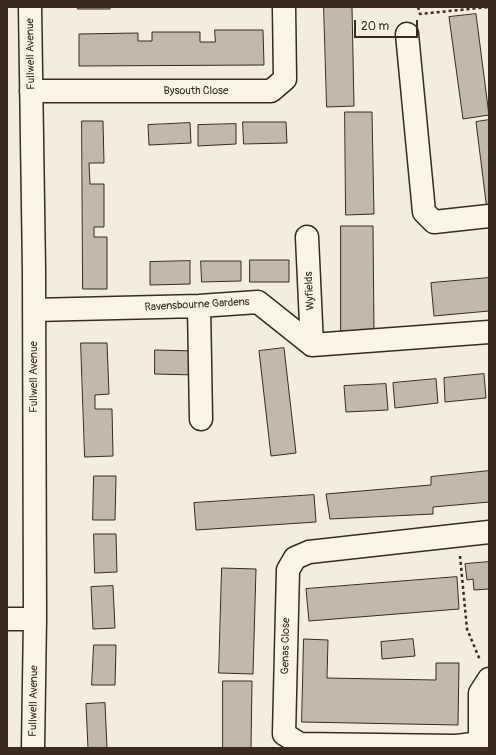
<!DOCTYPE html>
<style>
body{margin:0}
#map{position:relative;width:496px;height:755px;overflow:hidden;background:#f4eddd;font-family:Pangolin,sans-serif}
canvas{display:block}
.frame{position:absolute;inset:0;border:8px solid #3b2a1e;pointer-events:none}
.scale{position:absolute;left:354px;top:20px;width:64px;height:18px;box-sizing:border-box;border:2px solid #3b2a1e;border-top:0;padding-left:5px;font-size:12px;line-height:14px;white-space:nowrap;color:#3b2a1e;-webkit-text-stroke:3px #fcf5e5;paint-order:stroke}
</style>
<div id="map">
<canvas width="496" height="755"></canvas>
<div class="frame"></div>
<div class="scale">20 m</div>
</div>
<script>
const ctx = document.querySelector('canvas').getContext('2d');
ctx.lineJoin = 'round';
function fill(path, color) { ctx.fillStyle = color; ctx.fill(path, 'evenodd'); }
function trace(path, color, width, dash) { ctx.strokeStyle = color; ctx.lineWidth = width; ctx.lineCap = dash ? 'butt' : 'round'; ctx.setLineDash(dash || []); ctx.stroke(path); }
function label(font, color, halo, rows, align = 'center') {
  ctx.font = font + ' Pangolin,sans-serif'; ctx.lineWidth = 3; ctx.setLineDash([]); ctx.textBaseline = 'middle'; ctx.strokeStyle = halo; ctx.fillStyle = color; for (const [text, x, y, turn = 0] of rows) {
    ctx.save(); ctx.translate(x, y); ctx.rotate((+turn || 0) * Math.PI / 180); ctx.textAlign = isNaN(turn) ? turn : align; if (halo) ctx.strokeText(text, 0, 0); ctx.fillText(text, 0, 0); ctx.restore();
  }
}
const building = new Path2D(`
 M78,7h32v2h-32z
 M324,7h28l2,99 -27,1z
 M476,14l13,101 -26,4 -14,-102z
 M215,30h48l1,35 -185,1v-32l59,-1v8h14v-9h48v10h15z
 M345,112h27l2,102 -28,1z
 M489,120v90h-2l-11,-88z
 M82,121h21l1,42h-15l1,21h14v43h-10v10h13v52h-24z
 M243,122h43l1,21 -43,1z
 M190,123l1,20 -42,2 -1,-20z
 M236,124v20l-38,2v-21z
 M341,226h32l1,105h-33z
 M250,260h39v22h-39z
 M190,261v23l-40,1v-23z
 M201,261h40v20l-39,1z
 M489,278v33l-55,5 -3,-33z
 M81,343h26l2,51 -14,1v14h17l1,47 -28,1z
 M284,348l12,105 -25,3 -12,-105z
 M155,350l42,1 -1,24 -41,-1z
 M484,374l2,24 -41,4 -1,-24z
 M436,379l2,24 -43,5 -2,-25z
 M386,384l2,26 -42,2 -2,-26z
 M489,471v31l-56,5v7l-103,5 -4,-25 105,-9v-8z
 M94,476h22l-1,44h-22z
 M314,495l2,27 -120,8 -2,-27z
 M94,534h22l1,38 -22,1z
 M489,562v27l-15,1 -1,-11 -6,1 -2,-16z
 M222,568l34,1 -3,105 -34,-1z
 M457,577l2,32 -150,12 -3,-32z
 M113,586l2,42 -22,1 -2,-42z
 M304,639l24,1 -1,38 109,2v-17h23l-1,62 -156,-3z
 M413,639l2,17 -33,3 -1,-17z
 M94,645h22l-1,40h-23z
 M223,681h29l-1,67h-28z
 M105,703l2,45h-19l-2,-44z`);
const path = new Path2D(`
 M418,7l2,7 69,-7
 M460,556l7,73 13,31`);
const minor = new Path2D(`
 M30,7l4,264 1,348 -2,129
 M407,34l17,178 10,10 55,-6
 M31,91h240l14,-12 -1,-72
 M307,237l5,108
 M199,306l2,113
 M34,310l165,-4 59,-4 54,43 177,-13
 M7,619h28
 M480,743l-23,3 -157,-2 -16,-10 4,-164 7,-12 14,-6 180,-20
 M483,748l-3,-5v-50l9,-14`);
const streetNames = [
 ["Fullwell Avenue",31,54,-91],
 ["Bysouth Close",196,91],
 ["Wyfields",310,291,-93],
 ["Ravensbourne Gardens",197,305,-3],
 ["Fullwell Avenue",34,377,-90],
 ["Genas Close",286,646,-89],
 ["Fullwell Avenue",34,701,-89]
];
fill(building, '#c3b9aa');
trace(building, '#3b2a1e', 1);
trace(minor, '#3b2a1e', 25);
trace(path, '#3b2a1e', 2.5, [3, 3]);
trace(minor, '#fcf5e5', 22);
label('11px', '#3b2a1e', '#fcf5e5', streetNames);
</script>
